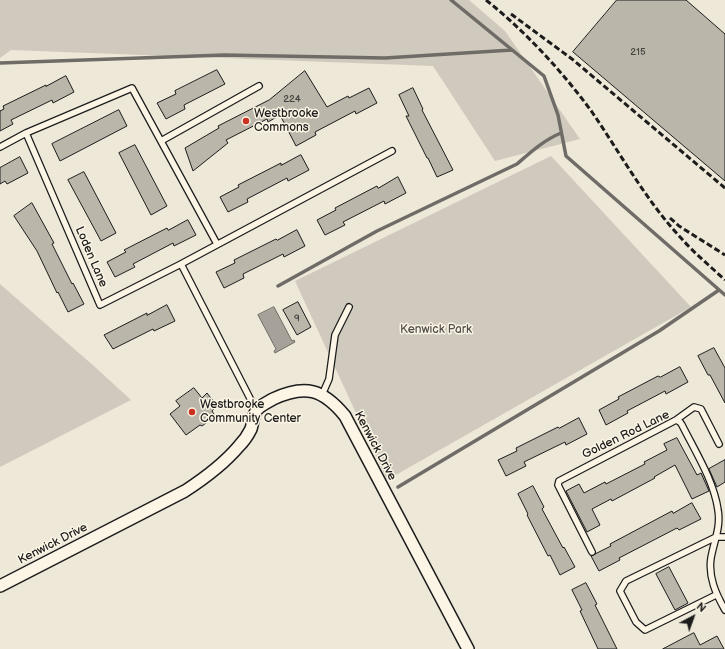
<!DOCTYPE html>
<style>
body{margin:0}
#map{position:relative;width:725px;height:649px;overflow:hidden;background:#eee8d9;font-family:"Balsamiq Sans",sans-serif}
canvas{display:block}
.north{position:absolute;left:673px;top:597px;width:40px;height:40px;-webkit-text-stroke:3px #fcf5e5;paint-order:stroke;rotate:41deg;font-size:11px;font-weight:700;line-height:16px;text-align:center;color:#1c1c1c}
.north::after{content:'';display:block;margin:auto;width:14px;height:18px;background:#1c1c1c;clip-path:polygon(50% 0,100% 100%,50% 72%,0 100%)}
</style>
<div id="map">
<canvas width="725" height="649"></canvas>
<div class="north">N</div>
</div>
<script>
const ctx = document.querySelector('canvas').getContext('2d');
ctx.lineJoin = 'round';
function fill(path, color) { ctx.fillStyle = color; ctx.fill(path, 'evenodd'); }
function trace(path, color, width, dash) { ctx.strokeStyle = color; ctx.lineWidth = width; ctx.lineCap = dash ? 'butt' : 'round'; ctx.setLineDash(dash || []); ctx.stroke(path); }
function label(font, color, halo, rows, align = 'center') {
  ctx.font = font + ' "Balsamiq Sans",sans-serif'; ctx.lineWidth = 3; ctx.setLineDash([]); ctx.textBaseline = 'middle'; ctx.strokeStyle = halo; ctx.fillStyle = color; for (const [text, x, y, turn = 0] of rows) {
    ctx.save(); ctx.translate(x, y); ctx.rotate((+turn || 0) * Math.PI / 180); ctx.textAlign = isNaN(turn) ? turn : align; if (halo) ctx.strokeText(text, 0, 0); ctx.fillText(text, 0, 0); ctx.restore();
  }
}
const green = new Path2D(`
 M0,0h469l36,31 75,108 -85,22 -62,-95 -422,-16 -11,8z
 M551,156l140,151 -304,173 -92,-199z
 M0,284l95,83 36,33 -131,67z`);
const water = new Path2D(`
 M274,307l18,34 2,-1 1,2 -20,11 -1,-2 2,-2 -18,-34z`);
const stream = new Path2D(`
 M451,0l93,76 14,39 8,41 159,139
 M0,63l224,-8 161,3 127,-8
 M278,286l99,-55 140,-67c14,-12 27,-24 44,-31
 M398,487l261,-156 60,-41`);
const building = new Path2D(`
 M617,0h69l39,34v147l-152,-129z
 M217,70l8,14 -41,21 1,4 -19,10 -9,-16 19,-9 -1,-3z
 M305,71l22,36 21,-11 1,2 20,-10 8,15 -21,11 -1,-3 -40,21 1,3 -20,11 -16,-31 -12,7 -1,-3 -41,21 2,3 -35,28 -8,-23 34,-20 -1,-2 51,-26z
 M66,76l8,16 -21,11 -1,-3 -41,20 2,4 -13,7v-20l4,-2 -1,-3 43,-21v1z
 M413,88l10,21 -1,1 31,60 -16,7 -9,-19h-1l-21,-42h3l-10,-21z
 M119,110l8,16 -67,35 -8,-17z
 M135,145l32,61 -16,9 -32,-62z
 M301,155l8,15 -21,11 -1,-3 -40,21 1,3 -20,10 -8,-15 19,-10 -1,-2 43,-22v2z
 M20,157l8,16 -21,11 -2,-3 -5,3v-16z
 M84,172l32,61 -15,8 -33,-61z
 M398,177l8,16 -21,11 -1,-3 -41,21 2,3 -20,10 -8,-15 19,-10 -1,-2 42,-22 1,2z
 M32,203l22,40 -2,1 20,40 1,-1 11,21 -16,8 -10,-20 -1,1 -20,-42 -23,-35z
 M188,220l8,15 -22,11 -1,-3 -40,21 2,3 -20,10 -8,-15 19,-10 -2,-2 43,-22 1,2z
 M297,230l8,16 -21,11 -1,-3 -40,20 1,4 -20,10 -8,-16 19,-9 -1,-3 42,-21 1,1z
 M298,302l13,25 -14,8 -14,-25z
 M167,305l8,16 -21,10 -1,-2 -40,20 -9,-14 43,-22v2z
 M714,348l11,20v35l-15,-28h-2l-10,-19z
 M680,367l8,15 -22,12 -1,-3 -38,20 1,2 -22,12 -7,-15 20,-11 -1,-2 40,-21 2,1z
 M194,388l8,10 5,-5 10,13 -5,5 3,5 -13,10 -2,-1 -14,10 -16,-21 10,-8 -4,-5z
 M579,418l8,16 -21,11 -1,-3 -41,20 2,4 -20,10 -8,-16 19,-9 -1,-3 42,-21 1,1z
 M677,438l20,37 4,-2 8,18 -17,8 -17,-34 -21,12 1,1 -43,23 -1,-2 -19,10 8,16 -13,7 -21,-41 13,-7 5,9 21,-11 1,2 39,-20 -1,-2 23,-12 -3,-6z
 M725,460v22l-8,5 -8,-18z
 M533,486l11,21 -2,2 21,39 1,-1 11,20 -15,8 -10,-20 -2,1 -21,-41 1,-1 -10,-20z
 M692,503l9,16 -22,11 -2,-2 -58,30 1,2 -21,11 -8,-15 20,-10 -1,-2 62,-33 1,2z
 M669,567l19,36 -13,7 -19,-36z
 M586,583l11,21 -2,1 22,44h-19l-18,-38 2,-1 -10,-20z
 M694,633l6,12 17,-9 7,13h-61z`);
const service = new Path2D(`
 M161,141l98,-55
 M0,147l26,-14
 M181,264l-81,41 -74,-172 106,-45 85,156
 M322,395l7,-16 6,-44 14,-28
 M256,410l-75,-146 211,-113
 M676,420l18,-13 7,2 18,35
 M592,552l-34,-67 1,-4 117,-61 4,2 2,3c13,26 32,56 36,85 3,17 -4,31 -7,48 -3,19 5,36 14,52
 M716,595l-71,35 -9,-8 -16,-31 6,-10 90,-44h9`);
const minor = new Path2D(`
 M0,586l185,-95c20,-13 38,-26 54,-45 4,-4 9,-11 12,-17 2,-6 2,-13 5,-18 3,-5 12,-9 17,-12 32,-15 50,-10 72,17l123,233`);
const rail = new Path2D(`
 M486,0c40,32 76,71 106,112 28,41 55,90 89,126 13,15 29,28 44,42
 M511,14l61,45 153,129
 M670,218l9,8 46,29`);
const markers = [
 [246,121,4,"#c8321e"],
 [192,412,4,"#c8321e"]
];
const numberNames = [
 ["215",638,52],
 ["224",292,99],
 ["9",297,318]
];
const poiNames = [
 ["Westbrooke",254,114],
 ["Commons",254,128],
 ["Westbrooke",200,405],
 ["Community Center",200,419]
];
const streetNames = [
 ["Loden Lane",91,257,67],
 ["Golden Rod Lane",626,435,-26],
 ["Kenwick Drive",375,446,62],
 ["Kenwick Drive",53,544,-27]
];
const parkNames = [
 ["Kenwick Park",436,330]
];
fill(green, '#cfcabd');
fill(water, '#a7a299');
trace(water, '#6f6c67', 1);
trace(stream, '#6f6c67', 3.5);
fill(building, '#bab6aa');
trace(building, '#1c1c1c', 1);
trace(service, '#1c1c1c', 8);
trace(minor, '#1c1c1c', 14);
trace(service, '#fcf5e5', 5.5);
trace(minor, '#fcf5e5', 11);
trace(rail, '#1c1c1c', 3, [6, 3]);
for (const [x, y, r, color] of markers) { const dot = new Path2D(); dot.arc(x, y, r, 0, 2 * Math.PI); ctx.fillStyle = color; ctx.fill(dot); trace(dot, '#fcf5e5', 1.5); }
label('10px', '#444240', null, numberNames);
label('12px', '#1c1c1c', '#fcf5e5', poiNames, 'left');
label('12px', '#1c1c1c', '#fcf5e5', streetNames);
label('12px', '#52504c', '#fcf5e5', parkNames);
</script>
